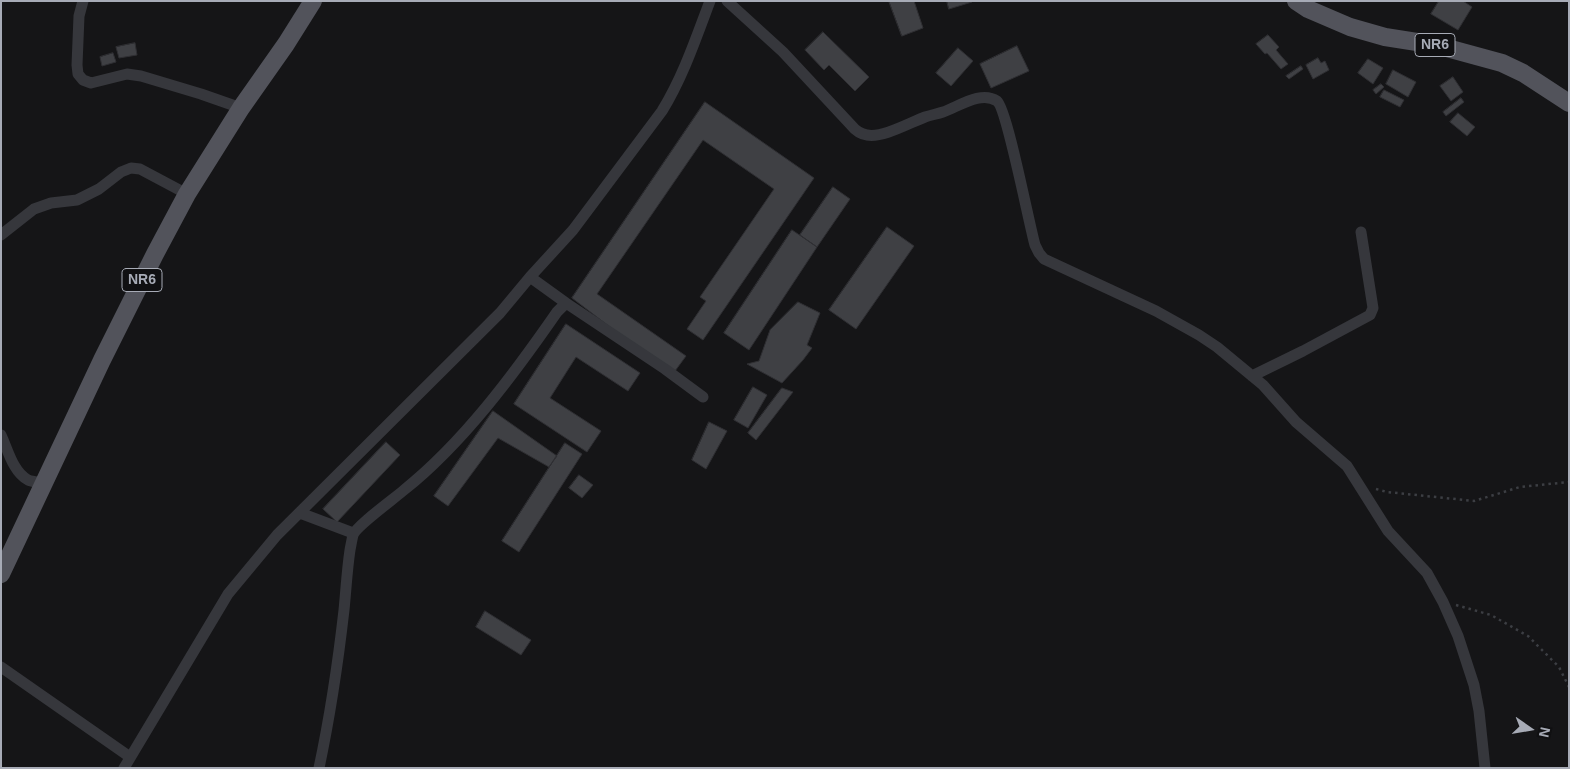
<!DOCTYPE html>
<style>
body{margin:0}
#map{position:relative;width:1570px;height:769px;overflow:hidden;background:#151517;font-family:Arial,sans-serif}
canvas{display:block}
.frame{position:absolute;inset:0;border:2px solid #a7abb6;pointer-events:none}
.north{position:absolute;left:1505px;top:704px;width:50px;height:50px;-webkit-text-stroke:4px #101012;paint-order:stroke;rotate:103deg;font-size:14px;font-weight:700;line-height:20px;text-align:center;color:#a7abb6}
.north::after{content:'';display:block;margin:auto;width:18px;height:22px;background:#a7abb6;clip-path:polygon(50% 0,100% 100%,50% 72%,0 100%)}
</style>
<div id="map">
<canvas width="1570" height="769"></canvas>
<div class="frame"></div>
<div class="north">N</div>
</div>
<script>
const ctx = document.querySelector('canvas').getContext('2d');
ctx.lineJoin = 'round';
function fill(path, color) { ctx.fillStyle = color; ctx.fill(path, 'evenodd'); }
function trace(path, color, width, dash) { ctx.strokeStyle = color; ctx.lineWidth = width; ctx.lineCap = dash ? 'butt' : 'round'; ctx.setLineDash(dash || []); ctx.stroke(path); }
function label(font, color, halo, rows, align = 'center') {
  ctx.font = font + ' Arial,sans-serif'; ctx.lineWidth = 4; ctx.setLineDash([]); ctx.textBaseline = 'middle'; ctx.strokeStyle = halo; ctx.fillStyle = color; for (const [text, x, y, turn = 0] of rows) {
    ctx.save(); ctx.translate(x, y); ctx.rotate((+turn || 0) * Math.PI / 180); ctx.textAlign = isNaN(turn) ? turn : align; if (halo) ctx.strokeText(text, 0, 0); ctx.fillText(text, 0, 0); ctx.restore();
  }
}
const building = new Path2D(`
 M889,1h25l9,27 -21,8z
 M947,1h24l1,1 -23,7z
 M1439,1h24l9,6 -14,23 -27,-16z
 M823,32l46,45 -14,14 -26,-26 -5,5 -19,-20z
 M1268,35l11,12 -3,3 12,14 -7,5 -14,-16 -2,1 -9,-10z
 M135,43l2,12 -18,3 -3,-11z
 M1017,46l12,25 -38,17 -11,-24z
 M958,48l15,13 -22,25 -15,-13z
 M113,53l3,9 -14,4 -2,-9z
 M1318,58l3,5 4,-2 4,9 -16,9 -7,-14z
 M1368,59l15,9 -10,16 -15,-11z
 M1301,66l2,3 -14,10 -3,-3z
 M1393,70l23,12 -8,15 -22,-13z
 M1453,77l10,15 -12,9 -11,-15z
 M1381,84l3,3 -8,7 -3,-4z
 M1384,90l20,10 -4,7 -20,-10z
 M1461,98l3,4 -18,14 -3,-4z
 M705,102l109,76 -111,162 -16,-11 19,-28 -6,-4 74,-108 -71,-49 -106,154 89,62 -11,15 -10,-2 -93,-71z
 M1458,113l17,14 -8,9 -17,-14z
 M833,187l17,12 -33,48 -17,-12z
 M887,227l27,19 -58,83 -27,-19z
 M792,230l25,17 -68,103 -25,-17z
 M798,302l22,11 -13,32 5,3 -9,12 -21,23 -35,-19 12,-3 11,-31z
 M566,324l74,49 -12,18 -52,-34 -26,41 51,33 -14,21 -73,-48z
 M753,387l14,8 -19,33 -14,-8z
 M782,388l11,4 -37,48 -8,-7z
 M493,411l64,45 -8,11 -51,-29 -50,68 -14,-10z
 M709,422l18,9 -21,38 -14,-9z
 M386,442l14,13 -63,67 -14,-13z
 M565,443l17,11 -63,98 -17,-11z
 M579,475l14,10 -11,13 -13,-10z
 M485,611l46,29 -10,15 -45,-28z`);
const path = new Path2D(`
 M1376,489l11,3 87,9 46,-14 49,-5
 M1456,605l35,10 37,21 31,31 10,20`);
const street = new Path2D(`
 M83,1l-4,15 -2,49 1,9 5,6 8,3 36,-9 14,2 60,18 40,14
 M727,1l56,51 68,73c4,5 9,9 16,10 16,3 42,-12 58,-18 6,-2 12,-3 18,-5 15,-5 38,-22 54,-11 10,8 32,123 38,144l4,8 5,6 112,52 43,24 18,12 46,38 33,37 51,44 41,65 39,42 16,29 15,34 16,49 5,26 6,57
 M1,235l33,-26 17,-6 26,-3 22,-11 22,-17 10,-4 9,1 47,25
 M530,277l36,26 99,66 38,28
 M1252,376l51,-25 67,-36 3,-7 -12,-76
 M1,435c7,15 12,37 27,45 4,2 11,2 16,3
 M300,513l53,20
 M1,667l129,90
 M124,768l104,-174 49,-59 223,-222 30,-36 43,-47 89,-119c21,-34 34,-73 48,-110
 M319,768c11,-52 19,-105 25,-158 2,-20 3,-40 6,-60 1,-5 2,-11 3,-15 3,-9 42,-37 51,-45 59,-47 110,-116 153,-178l9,-9`);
const primary = new Path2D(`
 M1296,1l12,8 42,18 35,10 51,8 66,18 21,10 46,30
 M1,574l101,-214 53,-106 32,-60 54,-86 45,-64 27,-43`);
const shields = [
 [1435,45,40],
 [142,280,40]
];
const shieldNames = [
 ["NR6",1435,45],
 ["NR6",142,280]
];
fill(building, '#3f4044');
trace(building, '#2f2f33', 1);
trace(path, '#3c3e43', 2.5, [2.5, 4]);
trace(street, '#36373c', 11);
trace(primary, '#52535b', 18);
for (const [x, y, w] of shields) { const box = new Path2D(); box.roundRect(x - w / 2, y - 11.5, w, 23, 4); ctx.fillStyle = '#101012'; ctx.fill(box); trace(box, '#a7abb6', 1); }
label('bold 14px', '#a7abb6', null, shieldNames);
</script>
